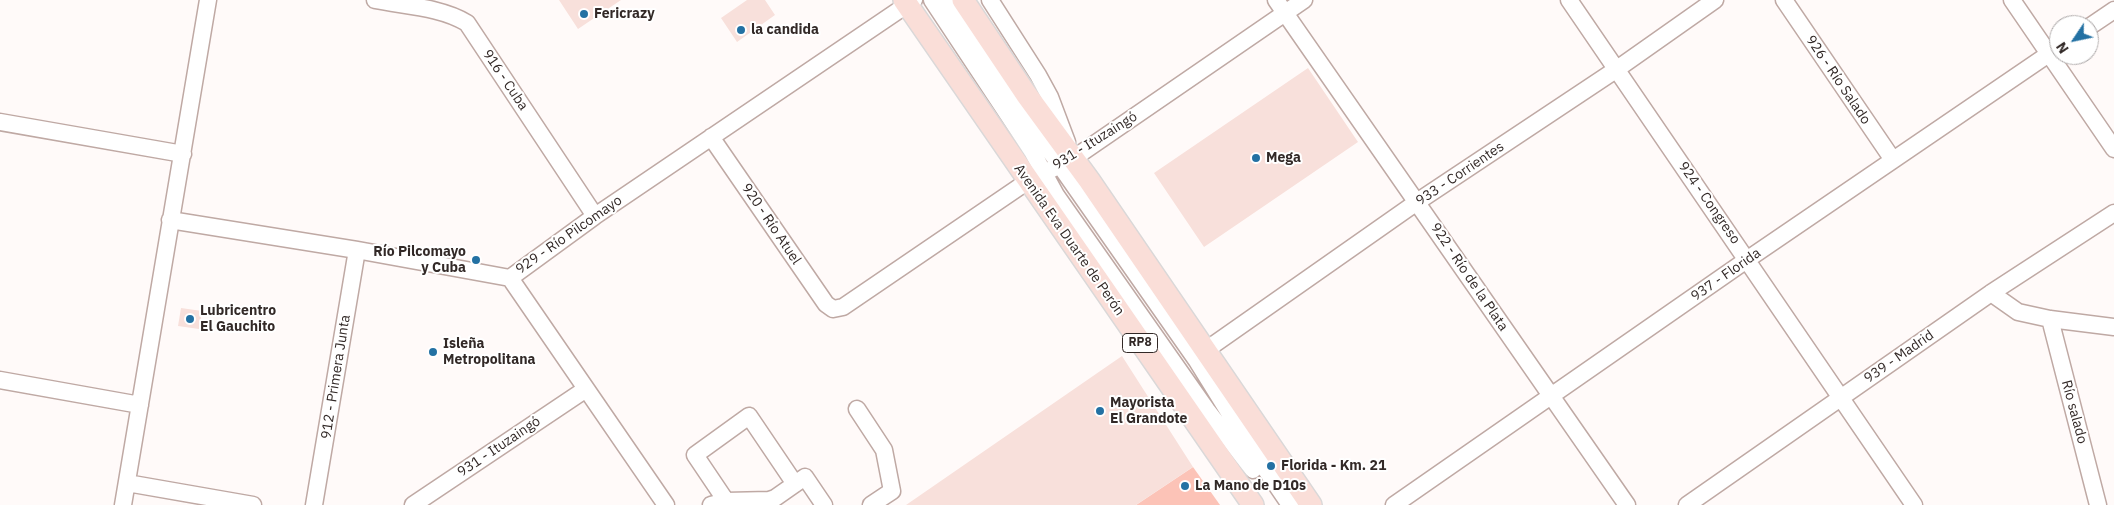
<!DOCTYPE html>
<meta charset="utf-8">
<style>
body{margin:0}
#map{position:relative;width:2114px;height:505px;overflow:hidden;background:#fffaf9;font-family:"IBM Plex Sans",sans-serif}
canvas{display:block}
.north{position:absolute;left:2049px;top:15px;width:50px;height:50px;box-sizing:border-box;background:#fff;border:1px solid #ada9a9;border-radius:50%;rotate:236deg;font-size:14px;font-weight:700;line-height:20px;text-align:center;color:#322927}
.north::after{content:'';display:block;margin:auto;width:18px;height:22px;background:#2371a3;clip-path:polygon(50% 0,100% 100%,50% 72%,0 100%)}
</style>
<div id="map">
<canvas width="2114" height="505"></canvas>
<div class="north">N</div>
</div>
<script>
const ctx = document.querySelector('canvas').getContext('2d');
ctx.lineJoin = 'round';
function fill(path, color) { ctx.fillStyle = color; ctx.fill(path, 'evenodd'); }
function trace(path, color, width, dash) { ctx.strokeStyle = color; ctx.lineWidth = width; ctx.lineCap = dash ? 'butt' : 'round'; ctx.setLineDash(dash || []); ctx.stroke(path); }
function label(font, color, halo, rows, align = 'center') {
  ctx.font = font + ' "IBM Plex Sans",sans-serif'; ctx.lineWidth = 4; ctx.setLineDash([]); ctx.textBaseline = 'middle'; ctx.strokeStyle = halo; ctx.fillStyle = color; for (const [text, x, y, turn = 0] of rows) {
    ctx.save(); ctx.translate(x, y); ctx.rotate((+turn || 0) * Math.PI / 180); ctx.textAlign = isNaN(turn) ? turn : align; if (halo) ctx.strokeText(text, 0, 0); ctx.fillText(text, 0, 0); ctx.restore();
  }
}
const green = new Path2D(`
 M1193,467l27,38h-84z`);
const building = new Path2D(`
 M559,0h62l-43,29z
 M747,0h18l10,15 -38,27 -16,-24z
 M1308,68l50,74 -154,105 -50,-74z
 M181,308l21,3 -3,18 -21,-3z
 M1122,356l71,111 -57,38h-230z`);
const minor = new Path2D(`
 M375,0c30,6 66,7 92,23l128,193
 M932,0l100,151 24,44 151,215 46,60
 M944,0l253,361 54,87 39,57
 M990,0l48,75 12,22 17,45
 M1276,0l351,505
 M1569,0l345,505
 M1784,0l109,160
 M2012,0l102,149
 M2089,27l25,-17
 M0,122l183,32
 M711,137l115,167 7,5 10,-2 185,-126 46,-23 230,-158
 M170,220l187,30 153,28 85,-62 319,-216
 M510,278l156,227
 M1991,293l27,19 32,7 64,8
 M2050,319l48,186
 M1206,350l211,-148 200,-133 98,-69
 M0,380l140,25
 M857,409l27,41 8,41 -21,14
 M127,483l126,22
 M726,501l-31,-46 54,-39 46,68
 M123,505l85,-505
 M314,505l43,-255
 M413,505l173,-116
 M711,505l15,-4 43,-1 6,-2 30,-21 19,28
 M1394,505l354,-246 311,-212
 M1687,505l304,-212 123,-80`);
const major = new Path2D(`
 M904,0l349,505
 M963,0l63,94 63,86 222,325`);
const markers = [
 [584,14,5,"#2371a3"],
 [741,30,5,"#2371a3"],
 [1256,158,5,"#2371a3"],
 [476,260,5,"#2371a3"],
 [190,319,5,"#2371a3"],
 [433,352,5,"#2371a3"],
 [1100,411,5,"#2371a3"],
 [1271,466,5,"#2371a3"],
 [1185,486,5,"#2371a3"]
];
const shields = [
 [1140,343,35]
];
const shieldNames = [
 ["RP8",1140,343]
];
const poiNames = [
 ["Fericrazy",594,14],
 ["la candida",751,30],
 ["Mega",1266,158],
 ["Río Pilcomayo",466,252,"right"],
 ["y Cuba",466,268,"right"],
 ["Lubricentro",200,311],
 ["El Gauchito",200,327],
 ["Isleña",443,344],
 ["Metropolitana",443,360],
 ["Mayorista",1110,403],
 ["El Grandote",1110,419],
 ["Florida - Km. 21",1281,466],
 ["La Mano de D10s",1195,486]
];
const streetNames = [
 ["916 - Cuba",505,80,56],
 ["926 - Río Salado",1838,80,56],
 ["931 - Ituzaingó",1095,141,-32],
 ["933 - Corrientes",1460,174,-34],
 ["924 - Congreso",1709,203,55],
 ["920 - Río Atuel",771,224,56],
 ["929 - Río Pilcomayo",569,235,-35],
 ["Avenida Eva Duarte de Perón",1069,240,55],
 ["937 - Florida",1726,275,-35],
 ["922 - Río de la Plata",1469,277,56],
 ["939 - Madrid",1899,357,-35],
 ["912 - Primera Junta",336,377,-81],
 ["Río salado",2074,412,75],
 ["931 - Ituzaingó",499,447,-34]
];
fill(green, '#fcc3b7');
fill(building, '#f8e0db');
trace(minor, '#bfa9a4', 19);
trace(major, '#dad8d8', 24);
trace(minor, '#fff', 16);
trace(major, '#faded8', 21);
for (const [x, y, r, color] of markers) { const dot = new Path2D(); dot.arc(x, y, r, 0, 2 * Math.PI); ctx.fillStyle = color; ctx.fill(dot); trace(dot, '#fff', 2); }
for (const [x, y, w] of shields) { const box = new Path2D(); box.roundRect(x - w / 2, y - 9.5, w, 19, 4); ctx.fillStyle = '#fff'; ctx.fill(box); trace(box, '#322927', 1); }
label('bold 12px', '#322927', null, shieldNames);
label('bold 14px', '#322927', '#fff', poiNames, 'left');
label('14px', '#322927', '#fff', streetNames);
</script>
